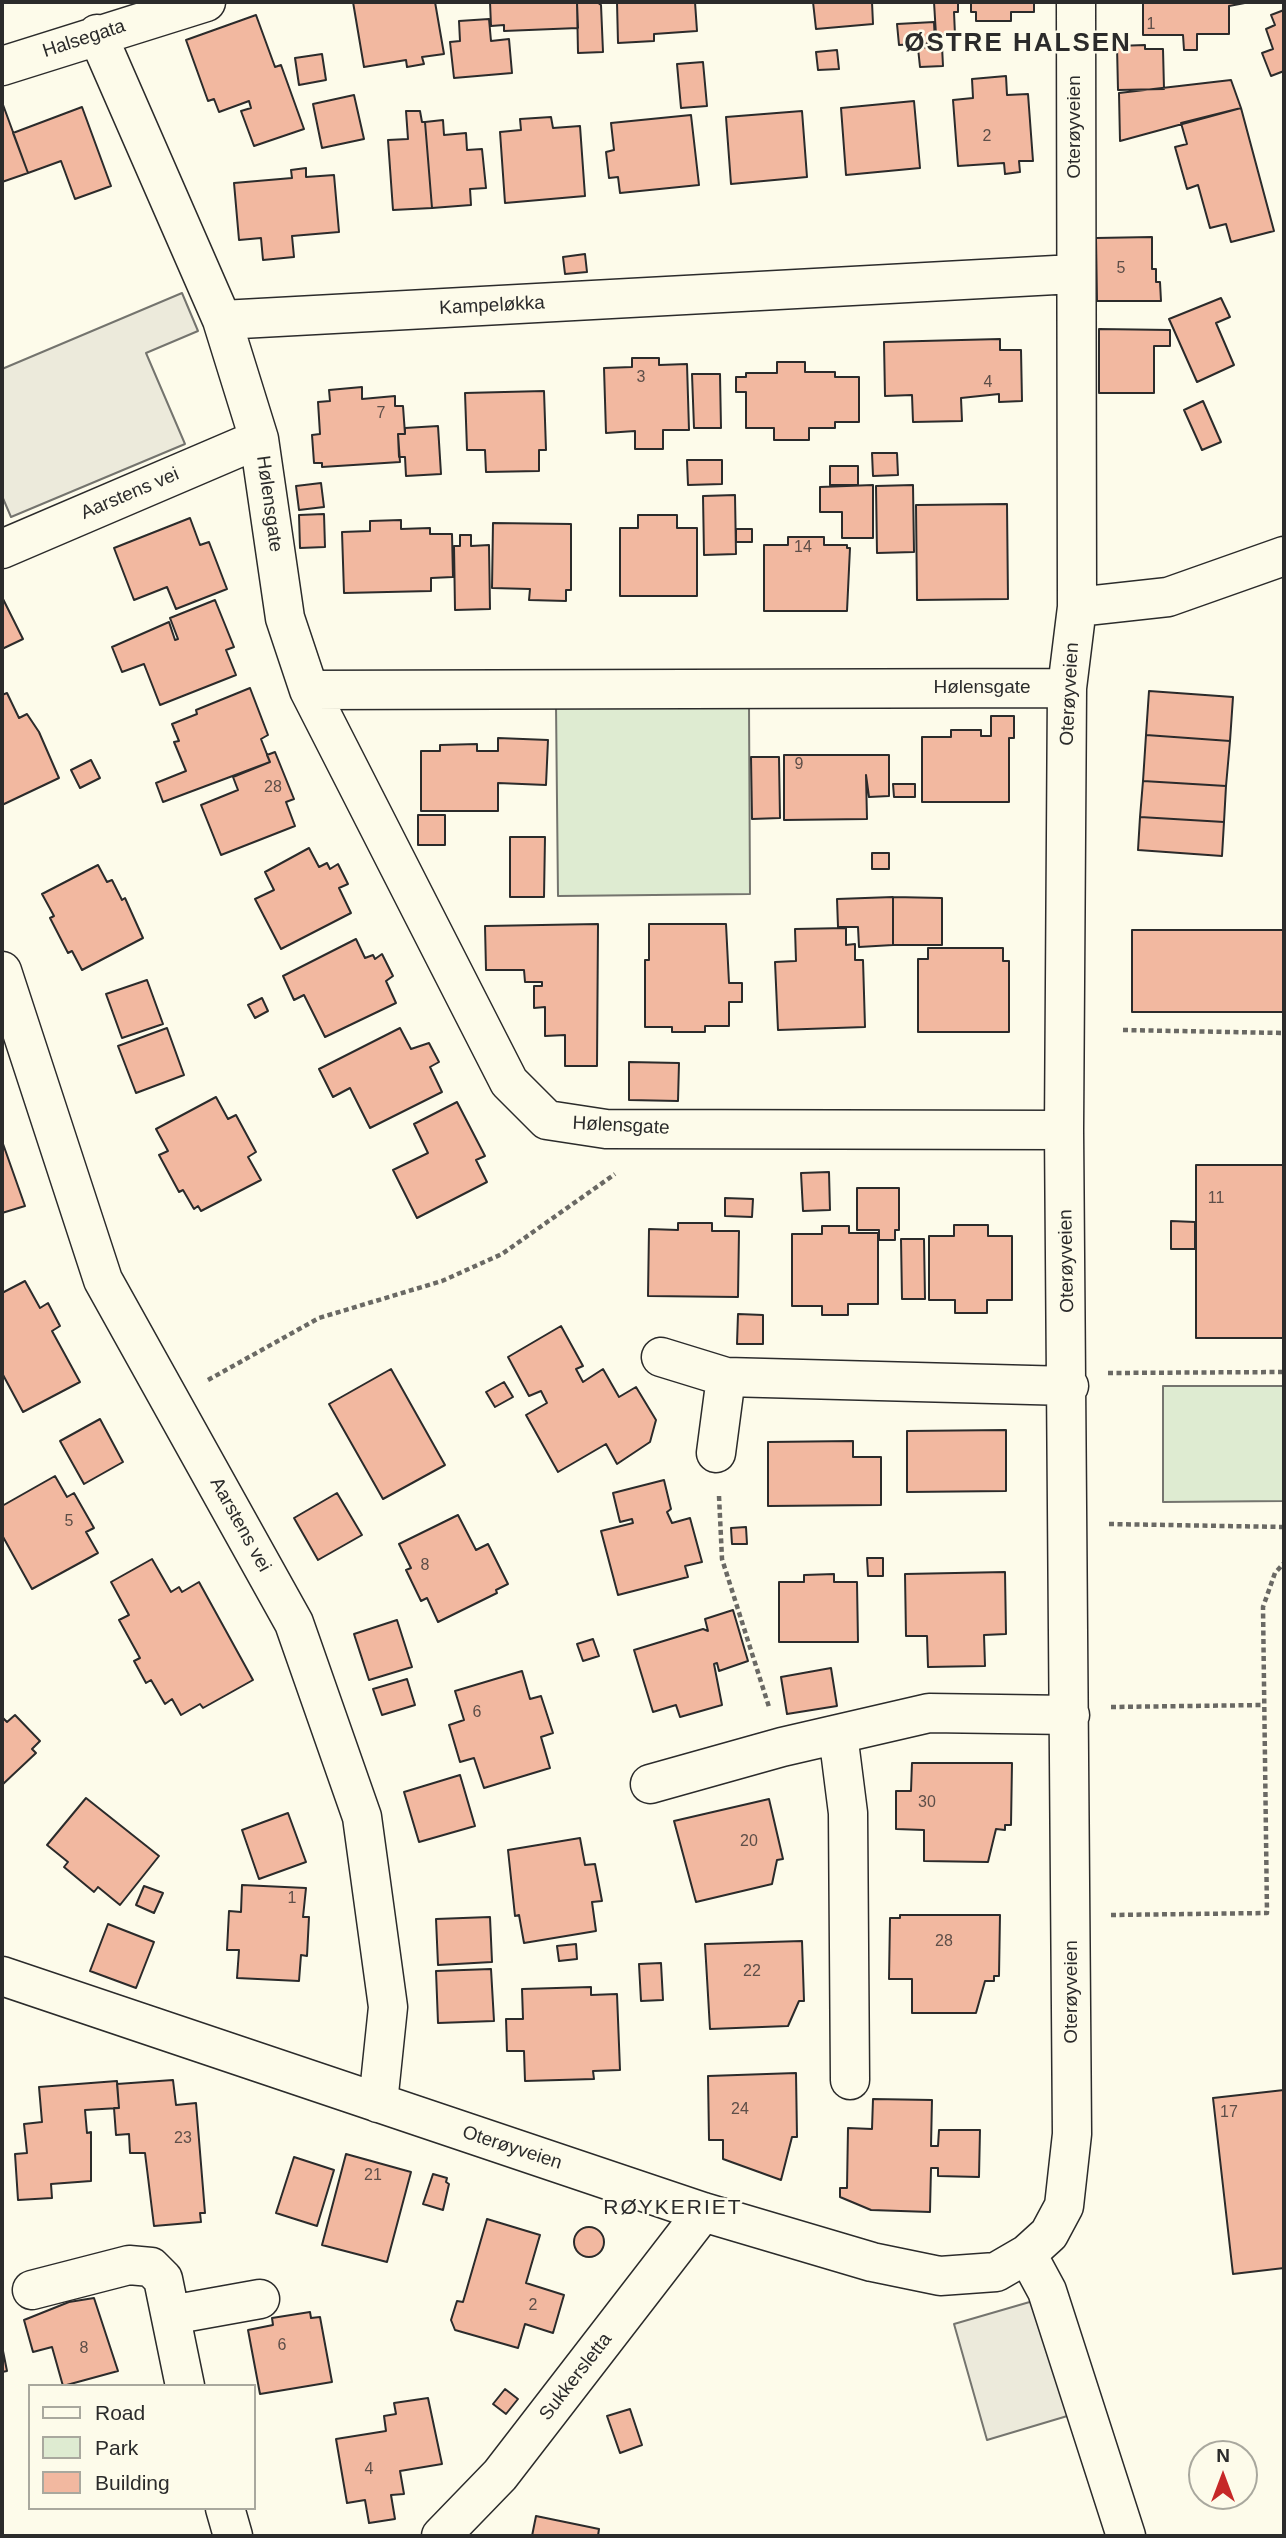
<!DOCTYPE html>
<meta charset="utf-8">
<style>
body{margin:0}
#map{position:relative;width:1286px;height:2538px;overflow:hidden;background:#fdfbea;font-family:Helvetica,sans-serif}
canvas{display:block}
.frame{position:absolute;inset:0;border:4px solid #2b2b2b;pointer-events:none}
.legend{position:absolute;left:28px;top:2384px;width:228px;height:126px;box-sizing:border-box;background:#fdfbea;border:2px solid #a9a89e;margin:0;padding:9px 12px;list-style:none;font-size:21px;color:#2b2b2b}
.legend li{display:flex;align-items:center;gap:14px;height:35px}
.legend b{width:35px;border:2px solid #a9a89e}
.north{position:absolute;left:1188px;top:2440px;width:70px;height:70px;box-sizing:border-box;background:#fdfbea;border:2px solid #a9a89e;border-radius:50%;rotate:0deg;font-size:19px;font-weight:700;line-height:28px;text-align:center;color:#2b2b2b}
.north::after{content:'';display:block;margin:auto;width:24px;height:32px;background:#c62828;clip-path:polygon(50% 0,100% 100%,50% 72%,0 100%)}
</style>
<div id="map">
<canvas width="1286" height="2538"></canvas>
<div class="frame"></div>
<ul class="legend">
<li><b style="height:9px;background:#fdfbea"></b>Road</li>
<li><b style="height:19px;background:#deebd1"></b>Park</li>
<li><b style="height:19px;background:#f2b8a0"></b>Building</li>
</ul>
<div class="north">N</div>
</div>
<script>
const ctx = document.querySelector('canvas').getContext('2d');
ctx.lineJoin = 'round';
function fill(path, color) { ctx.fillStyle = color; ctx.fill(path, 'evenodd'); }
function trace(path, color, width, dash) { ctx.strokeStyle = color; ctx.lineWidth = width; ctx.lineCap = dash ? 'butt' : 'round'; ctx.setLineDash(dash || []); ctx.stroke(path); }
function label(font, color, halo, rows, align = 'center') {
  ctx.font = font + ' Helvetica,sans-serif'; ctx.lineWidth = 5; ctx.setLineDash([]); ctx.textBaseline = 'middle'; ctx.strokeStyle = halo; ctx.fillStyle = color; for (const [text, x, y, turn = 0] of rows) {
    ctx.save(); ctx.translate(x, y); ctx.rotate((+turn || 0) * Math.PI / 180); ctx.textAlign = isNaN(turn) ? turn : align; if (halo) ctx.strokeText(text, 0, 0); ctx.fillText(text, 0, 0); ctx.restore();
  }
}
const green = new Path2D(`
 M749,704l1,190 -192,2 -2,-191z
 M1163,1386h121v115l-121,1z`);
const parking = new Path2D(`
 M182,293l16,38 -52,22 39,91 -174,73 -9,-21v-127z
 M1040,2299l34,115 -87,26 -33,-116z`);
const building = new Path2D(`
 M353,2h82l9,52 -22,3 2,7 -17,3 -1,-7 -42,7z
 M490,2h87l1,26 -74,3v-6l-13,1z
 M577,2h20l4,3 2,47 -25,1z
 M617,2h78l2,29 -43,3v7l-36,2z
 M813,2h59l1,22 -57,5z
 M934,2h24v10h-4l1,23h-19z
 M971,2h63v10h-23v9h-35v-9h-5z
 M1143,2h107l-21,4v28h-32v16h-13l-1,-15h-40z
 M1284,10v61l-13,5 -9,-23 11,-4 -7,-20 9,-4 -4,-10z
 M256,15l19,52 6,-2 23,64 -50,17 -13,-35 10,-3 -2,-7 -30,11 -5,-13 -6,2 -22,-61z
 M489,19l2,22 18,-2 3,34 -58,5 -4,-36 10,-1 -1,-20z
 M934,22l1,21 -36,2 -2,-21z
 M1145,45v4h18l1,40 -46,1 -1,-44z
 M942,46l1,20 -23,1 -2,-19z
 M837,50l2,19 -21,1 -2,-18z
 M322,54l4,26 -27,5 -4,-27z
 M703,62l4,44 -26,2 -4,-44z
 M1006,76l1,19 21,-1 5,67h-14l1,11 -15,2 -1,-11 -46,3 -5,-66 20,-2 -1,-19z
 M1231,80l10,28 -121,33 -1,-48z
 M354,95l10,44 -42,9 -9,-44z
 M914,101l6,67 -74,7 -5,-67z
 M2,102l26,71 -26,9z
 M82,107l29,79 -36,13 -14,-38 -33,12 -15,-40z
 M1241,108l33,123 -43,11 -5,-18 -16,4 -12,-43 -11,4 -12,-42 12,-3 -6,-21z
 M406,111h14l2,11h3l7,86 -39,2 -5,-70 20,-1z
 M802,111l5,66 -76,7 -5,-67z
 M691,115l8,70 -79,8 -2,-16 -9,1 -3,-26 8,-2 -3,-27z
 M551,117l2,11 27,-2 5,70 -80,7 -5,-71 21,-2 -1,-11z
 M443,120l1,15 22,-2 1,17 15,-1 4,39 -16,1 1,16 -39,3 -7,-86z
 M306,168v9l28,-2 5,57 -47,4 2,21 -31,3 -2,-22 -22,2 -5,-57 58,-5 -1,-8z
 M1152,237v32h4v13h4l1,19h-64l-1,-63z
 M585,254l2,18 -22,2 -2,-17z
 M1221,298l9,19 -14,6 18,42 -37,17 -28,-63z
 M1099,329l71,1v16h-16v47h-55z
 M1000,339v11h21l1,51 -23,1v-8l-38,4 1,23 -49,1 -1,-27 -27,1 -1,-54z
 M632,358h27v7l28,-1 2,66h-26v19h-28v-18l-29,2 -2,-65 28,-1z
 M777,362h28v10h30v5h24v45h-24v6h-26v12h-35v-12h-28v-36h-10v-15h10v-4h31z
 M692,374h28l1,54h-27z
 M362,387v12l33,-3v10h8l2,28h-7l2,28 -78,5v-4h-8l-2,-28 8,-1 -2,-32 12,-1 -1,-11z
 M544,391l2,59h-7v21l-53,1 -1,-22h-18l-2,-57z
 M1203,401l18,41 -19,8 -18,-40z
 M438,426l3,48 -35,2 -1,-19h-6l-1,-23h7v-6z
 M872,453h25l1,22 -25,1z
 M687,460h35v24l-34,1z
 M830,466h28v19h-28z
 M321,483l3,24 -25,3 -3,-24z
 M873,485v53h-31v-26h-22v-25z
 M913,485l1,67 -37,1 -1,-67z
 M735,495l1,59 -32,1 -1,-59z
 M1007,504l1,95 -91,1 -1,-95z
 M324,514l1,33 -25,1 -1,-33z
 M638,515h39v13h20v68h-77v-68h18z
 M190,518l10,27 9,-3 18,47 -51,20 -9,-22 -33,13 -20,-52z
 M401,520v9l29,-1v6h22l1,43 -22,1v13l-87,2 -2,-61 28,-1v-10z
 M493,523l78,1v66h-5v11l-37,-1 1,-11 -38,-1z
 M736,529h16v13h-16z
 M460,535h11v11l18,-1 1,64 -35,1 -1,-64h6z
 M788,537h36v8h23v3h3l-3,63h-83v-66h24z
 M3,599l20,40 -21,10v-49z
 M215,600l19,47 -8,3 10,25 -76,30 -16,-41 -22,8 -10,-25 57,-25 6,18 3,-1 -8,-21z
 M250,688l18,47 -7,4 9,23 -107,40 -7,-19 30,-12 -12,-29 5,-1 -7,-17 25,-10 -1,-4z
 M1149,691l84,6 -3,44 -84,-6z
 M7,693l12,25 8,-4 12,18 20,46 -57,27v-110z
 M991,716h23v22h-5v64h-87v-65h29v-7h30v6h10z
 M1146,735l84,6 -4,45 -83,-5z
 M498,738l50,2 -2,45 -48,-2v28h-77v-60h19v-6l37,-1v7h21z
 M275,752l19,47 -8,3 9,24 -74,29 -20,-50 37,-15 -5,-13 37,-15 -3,-7z
 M784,755h105v41l-20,1 -3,-22 1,44 -83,1z
 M751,757h28l1,61 -28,1z
 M91,760l9,18 -20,10 -9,-18z
 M1143,781l83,5 -2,36 -84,-5z
 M893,784h22v13h-21z
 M418,815h27v30h-27z
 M1140,817l84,5 -2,34 -84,-6z
 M510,837h35l-1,60h-34z
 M309,848l10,19 8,-4 3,6 8,-5 10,20 -9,4 12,25 -70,36 -26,-50 19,-9 -9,-18z
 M872,853h17v16h-17z
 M98,865l9,17 5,-2 10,20 3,-2 18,40 -61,32 -10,-19 -4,2 -18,-35 4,-2 -12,-22z
 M893,897v48l-34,2 -1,-20h-20l-1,-28z
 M893,897l49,1v47h-49z
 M598,924l-1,142h-32v-31l-20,1v-29l-11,1v-22h8v-4h-17l-1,-12h-38l-1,-44z
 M649,924h77l3,59h13v19h-13v24h-24v6h-33v-5h-27v-67h4z
 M846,928v17l9,-1v16h8l2,67 -87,3 -3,-68 21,-1 -1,-32z
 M1132,930h152v82h-152z
 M356,939l9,19 8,-3 2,4 7,-5 11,22 -7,5 10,22 -71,34 -21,-42 -10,5 -11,-24z
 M928,948h75v13h6v71h-91v-73h10z
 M147,980l16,44 -41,14 -16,-44z
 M262,998l6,13 -13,7 -7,-13z
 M167,1028l17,47 -48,18 -18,-47z
 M400,1028l11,21 18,-6 10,19 -9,5 12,25 -72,36 -20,-40 -17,9 -14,-28z
 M629,1062l50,1 -1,38 -49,-1z
 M216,1097l12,22 8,-4 20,37 -8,5 13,23 -60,31 -3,-5 -4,3 -11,-19 -4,2 -20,-37 9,-4 -12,-22z
 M457,1102l28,54 -9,4 11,22 -70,36 -24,-48 35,-17 -14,-29z
 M2,1141l23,65 -23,7z
 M1196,1165h88v173h-88z
 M829,1172l1,38 -27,1 -2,-38z
 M857,1188h42v42h-4v10h-16v-10h-22z
 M725,1198l28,1 -1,18 -27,-1z
 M1171,1221l24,1v27h-24z
 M678,1223h34v8h27l-1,66 -90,-1 1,-67 29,1z
 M954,1225h34v11h24v64h-25v13h-32v-13h-26v-64h25z
 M822,1226h27v7h29v71h-30v11h-26v-9h-30v-72h30z
 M901,1239h23l1,60h-23z
 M25,1281l15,27 8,-5 12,23 -8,5 28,51 -57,30 -21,-39v-80z
 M738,1314l25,1v29h-26z
 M561,1326l22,40 -7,3 7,13 20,-13 16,28 17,-10 20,33 -6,22 -33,22 -11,-20 -48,28 -32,-57 21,-12 -6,-12 -12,5 -21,-39z
 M391,1369l54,96 -62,34 -54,-95z
 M504,1382l9,15 -18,10 -9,-15z
 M100,1419l23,43 -39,22 -24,-43z
 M1006,1430v61l-99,1v-61z
 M853,1441v16h28v48l-113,1v-64z
 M55,1476l12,21 7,-4 20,35 -8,4 12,21 -66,36 -30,-54v-29z
 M664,1480l7,29 -4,3 5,11 18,-5 12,44 -17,4 3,11 -70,18 -17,-64 32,-8 -1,-4 -12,3 -7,-29z
 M337,1493l25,42 -44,25 -24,-42z
 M458,1515l18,35 12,-6 20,40 -12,6 1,3 -59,29 -11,-24 -6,3 -15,-31 5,-2 -12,-24z
 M746,1527l1,17h-15l-1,-16z
 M867,1558h16v18h-15z
 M152,1559l19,33 8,-5 3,5 17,-10 54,98 -50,28 -3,-4 -19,11 -9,-16 -7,5 -14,-24 -5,3 -12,-22 6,-3 -21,-38 10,-5 -18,-33z
 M1005,1572l1,62 -22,1 1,31 -57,1 -1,-31h-21l-1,-62z
 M834,1574v8h23l1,60h-79v-60h25v-7z
 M733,1610l15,51 -29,10 -2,-8 -3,1 8,41 -42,12 -4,-12 -23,7 -19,-62 69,-21 5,2 -3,-12z
 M397,1620l15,47 -43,13 -15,-46z
 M593,1639l6,17 -16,5 -6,-17z
 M831,1668l6,38 -50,8 -6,-37z
 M522,1671l8,28 11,-3 12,37 -12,4 9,31 -66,20 -10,-30 -14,4 -11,-37 15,-5 -9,-29z
 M407,1679l8,26 -33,10 -9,-26z
 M15,1715l25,26 -8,8 4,4 -34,32v-68l5,5z
 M912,1763h100l-1,62h-6v5l-9,-1 -8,33 -64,-1v-31l-28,-1v-38h15z
 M460,1775l15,51 -56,16 -15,-50z
 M86,1798l73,58 -39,49 -22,-18 -4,5 -30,-25 4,-5 -21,-17z
 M769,1799l14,60 -6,1 -5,24 -76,18 -22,-81z
 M288,1813l18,49 -47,17 -17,-49z
 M580,1838l5,27 10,-1 7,37 -10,1 4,29 -72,12 -5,-28 -4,1 -7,-66z
 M242,1885l64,3 -3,29h6l-2,39 -6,-1 -2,26 -62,-3 2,-28h-12l2,-39 12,1z
 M144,1886l19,7 -9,20 -18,-8z
 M900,1915h100l-1,61h-5v5h-9l-9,32h-64v-34h-23l1,-61h10z
 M490,1917l2,45 -54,3 -2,-46z
 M108,1924l46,18 -18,46 -46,-17z
 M802,1941l2,60h-5l-11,25 -78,3 -5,-85z
 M576,1944l1,15 -18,2 -2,-15z
 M661,1963l2,37 -22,1 -2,-37z
 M491,1969l3,52 -56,2 -2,-52z
 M591,1987v8l26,-1 3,76 -27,1 1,8 -69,2 -1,-30h-17l-1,-32h17l-1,-30z
 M796,2073l1,64h-5l-11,43 -58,-21v-19h-14l-1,-64z
 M173,2080l3,25 20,-2 9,110h-5l1,9 -47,4 -9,-73h-15l-1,-19 -13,1 -2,-27h5l-2,-24z
 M117,2081l2,27 -34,2 2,23 4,-1v49l-40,3 1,14 -34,2 -3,-46 12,-1 -3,-29 18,-2 -3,-35z
 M1284,2090v178l-51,6 -20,-176z
 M873,2099l59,1 -1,46h7l1,-16h41l-1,47 -41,-1v-8h-7l-1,44 -59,-2 -31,-13v-9h7l1,-60 24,1z
 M346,2154l65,18 -24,90 -65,-17z
 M294,2157l40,13 -17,56 -41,-13z
 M433,2174l14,4 -1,4 3,2 -6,26 -20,-6z
 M487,2219l53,16 -14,48 38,12 -11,38 -28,-9 -7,24 -63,-18 -4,-10 6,-19 6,1z
 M574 2242a15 15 0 1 1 30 0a15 15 0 1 1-30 0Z
 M94,2298l24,73 -55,15 -11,-39 -19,5 -9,-32 45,-18z
 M310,2312l1,6 9,-1 12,65 -72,12 -12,-64 25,-5 -1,-7z
 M2,2346l5,25 -5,1z
 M505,2389l13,10 -12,15 -13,-10z
 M428,2398l14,66 -42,7 4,23 -13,1 4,24 -26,4 -4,-23 -18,3 -11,-64 50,-8 -2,-15 12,-2 -2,-11z
 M630,2409l12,36 -22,8 -13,-37z
 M536,2516l63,13 -1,7h-66z`);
const path = new Path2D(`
 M1123,1030l161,3
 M1108,1373l176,-1
 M208,1380l111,-62 123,-37 60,-27 113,-80
 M719,1496l3,63 47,148
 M1109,1524l175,3
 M1111,1707l153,-2
 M1111,1915l156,-2 -4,-306 12,-34 9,-10`);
const minor = new Path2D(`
 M97,34l125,286 37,119 26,179 24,72 200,392 38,38 59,9 458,1
 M2,66l204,-64
 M222,320l852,-46
 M2,549l257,-110
 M1077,607l91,-10 116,-41
 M309,690l758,-2
 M2,971l101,309 191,343 68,194 26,190 -10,96
 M661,1357l65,20 343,9
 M716,1453l10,-76
 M838,1734l10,79 2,267
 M650,1784l132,-37 147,-34 141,2
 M2,1976l701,236 169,50 68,14 56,-4 31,-18 22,-20 15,-28 8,-72 -8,-1004 3,-442 10,-81 -1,-605
 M1027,2254l20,37 79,245
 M32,2290l97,-25 22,2 12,12 22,107
 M171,2315l89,-16
 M225,2508l8,28
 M441,2536l59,-61 203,-263`);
const numberNames = [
 ["1",1151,25],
 ["2",987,137],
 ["5",1121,269],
 ["3",641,378],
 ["4",988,383],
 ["7",381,414],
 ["14",803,548],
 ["9",799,765],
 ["28",273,788],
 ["11",1216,1199],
 ["5",69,1522],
 ["8",425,1566],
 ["6",477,1713],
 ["30",927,1803],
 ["20",749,1842],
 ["1",292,1899],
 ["28",944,1942],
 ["22",752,1972],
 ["24",740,2110],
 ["17",1229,2113],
 ["23",183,2139],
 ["21",373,2176],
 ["2",533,2306],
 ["6",282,2346],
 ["8",84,2349],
 ["4",369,2470]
];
const streetNames = [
 ["Halsegata",84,39,-18],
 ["Oterøyveien",1075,127,-90],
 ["Kampeløkka",492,306,-3],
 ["Aarstens vei",130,494,-23],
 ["Hølensgate",269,504,82],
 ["Hølensgate",982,688],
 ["Oterøyveien",1070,694,-87],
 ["Hølensgate",621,1126,3],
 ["Oterøyveien",1067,1261,-91],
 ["Aarstens vei",240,1525,61],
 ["Oterøyveien",1072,1992,-90],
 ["Oterøyveien",512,2148,18],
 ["Sukkersletta",576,2377,-52]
];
const neighbourhoodNames = [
 ["RØYKERIET",673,2208]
];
const districtNames = [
 ["ØSTRE HALSEN",1018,44]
];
fill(green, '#deebd1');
trace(green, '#74746e', 2);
fill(parking, '#eceadb');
trace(parking, '#74746e', 2);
fill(building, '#f2b8a0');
trace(building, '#2b2b2b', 2);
trace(minor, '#2b2b2b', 41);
trace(path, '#6a6964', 4.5, [5, 3.5]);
trace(minor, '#fdfbea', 38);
label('16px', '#5d4e48', null, numberNames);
label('19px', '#2b2b2b', '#fdfbea', streetNames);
ctx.letterSpacing = '2px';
label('21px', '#2b2b2b', '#fdfbea', neighbourhoodNames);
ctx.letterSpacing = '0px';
ctx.letterSpacing = '2px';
label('bold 26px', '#2b2b2b', '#fdfbea', districtNames);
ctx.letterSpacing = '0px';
</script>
